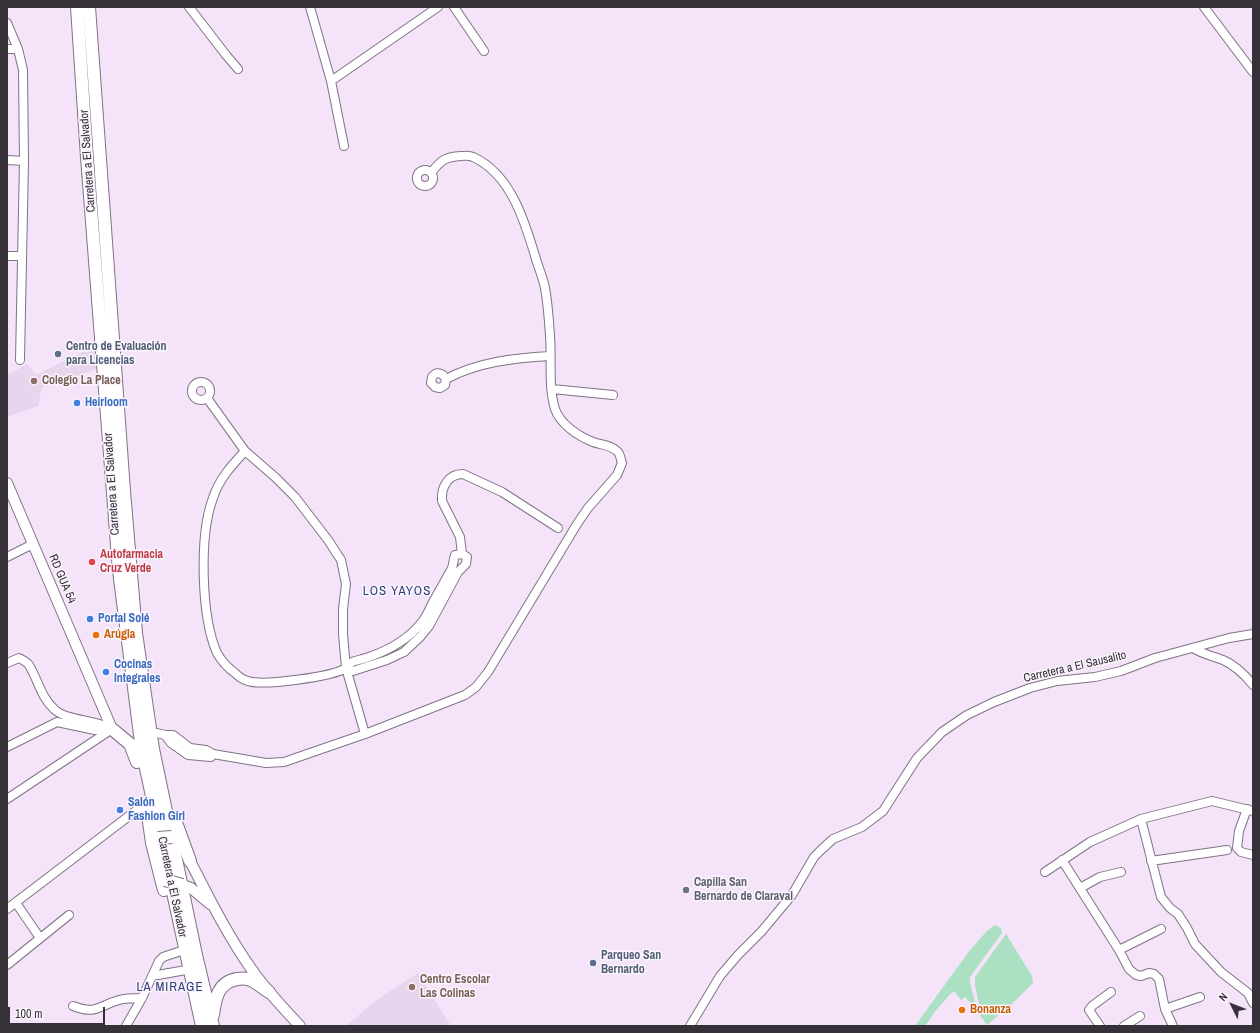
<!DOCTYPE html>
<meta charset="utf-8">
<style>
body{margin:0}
#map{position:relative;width:1260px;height:1033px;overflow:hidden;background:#f4e3f9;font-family:"Archivo Narrow",sans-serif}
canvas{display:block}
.frame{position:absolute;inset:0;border:8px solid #363038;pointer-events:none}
.north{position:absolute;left:1212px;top:985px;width:40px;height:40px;-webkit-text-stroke:3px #fcf5fd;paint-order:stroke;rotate:312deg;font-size:11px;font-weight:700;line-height:16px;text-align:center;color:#363038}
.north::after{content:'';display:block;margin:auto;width:14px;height:18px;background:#363038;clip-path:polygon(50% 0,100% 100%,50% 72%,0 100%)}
.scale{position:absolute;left:8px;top:1007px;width:97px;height:18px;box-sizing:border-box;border:2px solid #363038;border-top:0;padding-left:5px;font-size:12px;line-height:14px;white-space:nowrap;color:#363038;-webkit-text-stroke:3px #fcf5fd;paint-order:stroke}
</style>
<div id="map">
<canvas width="1260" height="1033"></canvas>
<div class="frame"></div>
<div class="north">N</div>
<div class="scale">100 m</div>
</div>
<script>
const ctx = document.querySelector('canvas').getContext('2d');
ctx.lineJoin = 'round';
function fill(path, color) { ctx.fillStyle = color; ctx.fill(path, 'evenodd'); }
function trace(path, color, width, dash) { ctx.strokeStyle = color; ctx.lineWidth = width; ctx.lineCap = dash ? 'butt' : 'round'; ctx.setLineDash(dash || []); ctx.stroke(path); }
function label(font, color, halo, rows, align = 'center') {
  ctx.font = font + ' "Archivo Narrow",sans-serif'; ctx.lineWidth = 3; ctx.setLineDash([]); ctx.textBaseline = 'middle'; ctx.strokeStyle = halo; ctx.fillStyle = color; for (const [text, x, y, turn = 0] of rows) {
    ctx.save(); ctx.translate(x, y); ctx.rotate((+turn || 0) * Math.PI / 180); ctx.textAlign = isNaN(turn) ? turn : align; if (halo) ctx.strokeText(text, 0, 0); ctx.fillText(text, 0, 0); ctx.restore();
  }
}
const built = new Path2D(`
 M98,344v25l-56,18 -4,19 -31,11v-42l20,-11 9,11z
 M418,973l33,53h-105l29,-25z`);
const green = new Path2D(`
 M995,925l6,3 1,5 -32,44c-1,10 6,19 4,28l-1,1 -8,-9 -4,3 -7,-9 -7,6v1l-10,11 -12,17h-10l55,-76 17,-19z
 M1006,934l26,42 1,7 -17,17 -29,25 -12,-16 4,-5 -4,-18v-9z`);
const minor = new Path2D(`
 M189,7l37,48 12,14
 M310,7l21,74 13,65
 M454,7l30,44
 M1204,7l49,65
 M7,23l11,26 5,21 1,91 -4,199
 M7,49h11
 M331,81l107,-74
 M7,160l17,1
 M417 178a8 8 0 1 1 16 0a8 8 0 1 1-16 0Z
 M7,256h14
 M446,379l-3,-4c-5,-3 -8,-2 -11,2l-1,6 4,4 5,1 5,-3 1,-6c32,-17 68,-21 104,-23
 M192 391a9 9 0 1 1 18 0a9 9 0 1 1-18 0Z
 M552,389l61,6
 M207,398l38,53 30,26 20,20 33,43 13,20 5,24 -3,25v25l3,34 19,66
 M245,451c-13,14 -26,28 -32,47 -14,37 -12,119 4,155 4,7 11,15 18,20 3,3 9,7 13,8 14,5 84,-4 98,-13 2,-1 3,-4 6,-6 5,-2 12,-3 17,-5 20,-7 40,-18 53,-35 4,-5 7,-12 10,-18 6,-11 13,-23 19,-34 3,-5 2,-10 4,-15l7,-1 5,3 -1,7 -8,8 -29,54 -9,11 -16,15 -17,8 -34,11 -7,-3
 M462,554l-2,-17 -18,-36c-1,-14 6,-27 21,-27l39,18 56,36
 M7,557l26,-13
 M1193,648c9,6 20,8 30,12 12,5 22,15 30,25
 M7,663l12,-5c4,2 8,4 10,7 9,15 12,32 25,44 12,12 41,10 58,20
 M157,733l8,2h8l17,13 16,2 7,4 53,9 18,-1 81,-28 100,-39 11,-8 12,-15 89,-148 11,-16 29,-33 5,-12c-1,-3 -2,-9 -4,-11 -6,-7 -17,-7 -25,-10 -15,-6 -33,-18 -38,-33 -7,-23 -3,-49 -5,-73 -1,-15 -2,-32 -5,-48 -2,-10 -6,-19 -9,-29 -11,-37 -25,-85 -63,-102 -4,-2 -8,-1 -12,-1 -16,1 -20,4 -30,17
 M165,735l6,8 17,12 23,2 2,-3
 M7,747l50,-25 38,8 14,-1
 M7,799l105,-70
 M1247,809l-8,22 -2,17 4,4 12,3
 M1253,811l-41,-10 -71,18 20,78 9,11 8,6 9,14 8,16 26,28 27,21 5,10
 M1062,860l57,90 10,19 7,6 5,1 8,-3 5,1 5,5 6,30 8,17
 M1151,861l76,-11
 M1045,872l45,-30 51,-23
 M1080,888l20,-11 21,-5
 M16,903l24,35
 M7,909l139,-106
 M1119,950l42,-21
 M7,965l62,-50
 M152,976l34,-6
 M73,1006c23,9 25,0 46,-6 7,-2 15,-2 23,-2
 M1165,1009l35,-12
 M126,1026l16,-28 17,-37 4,-4 18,-6
 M690,1026l30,-50 18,-21 23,-23 31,-37 22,-38 7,-7 12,-11 29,-12 21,-16 34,-53 25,-26 25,-17 27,-13 36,-14 27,-7 38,-4 26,-6 34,-13 74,-20 24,-4
 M1100,1026l-11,-16 3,-4 19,-14
 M1124,1026l16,-10`);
const major = new Path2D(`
 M7,483l105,246
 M190,861c19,37 38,75 62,109 14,20 31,38 48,56
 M185,886l6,2 19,16`);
const highway = new Path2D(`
 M77,7l10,150 32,414 23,179 60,276
 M89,7l35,484 12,142 17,116 43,206 17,71
 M112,729l18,15 7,18
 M147,808l5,35 12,47
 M174,817l16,44
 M213,1015c2,-16 5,-33 24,-36 6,-1 11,-1 16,2 5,3 10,7 16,11`);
const highwayBridge = new Path2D(`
 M158,838l14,-1
 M165,880l17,5`);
const markers = [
 [58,354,4,"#5c6f8a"],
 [34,381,4,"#8d6e63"],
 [77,403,4,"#3f7fe0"],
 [92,562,4,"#e0444e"],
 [90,619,4,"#3f7fe0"],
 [96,635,4,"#e8710a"],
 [106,672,4,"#3f7fe0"],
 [120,810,4,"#3f7fe0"],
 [686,890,4,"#6b7280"],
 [593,963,4,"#5c6f8a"],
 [412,987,4,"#8d6e63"],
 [962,1010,4,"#e8710a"]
];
const streetNames = [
 ["Carretera a El Salvador",88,161,-94],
 ["Carretera a El Salvador",112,484,-94],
 ["RD GUA 54",62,579,67],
 ["Carretera a El Sausalito",1075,667,-13],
 ["Carretera a El Salvador",172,887,78]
];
const serviceNames = [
 ["Centro de Evaluación",66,347],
 ["para Licencias",66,361],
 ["Parqueo San",601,956],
 ["Bernardo",601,970]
];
const educationNames = [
 ["Colegio La Place",42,381],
 ["Centro Escolar",420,980],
 ["Las Colinas",420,994]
];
const shopNames = [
 ["Heirloom",85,403],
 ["Portal Solé",98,619],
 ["Cocinas",114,665],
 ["Integrales",114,679],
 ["Salón",128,803],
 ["Fashion Girl",128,817]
];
const healthNames = [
 ["Autofarmacia",100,555],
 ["Cruz Verde",100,569]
];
const foodNames = [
 ["Arúgla",104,635],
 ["Bonanza",970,1010]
];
const worshipNames = [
 ["Capilla San",694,883],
 ["Bernardo de Claraval",694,897]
];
const neighbourhoodNames = [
 ["LOS YAYOS",397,592],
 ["LA MIRAGE",170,988]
];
fill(built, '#e9d4ee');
fill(green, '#ace0c3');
trace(minor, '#817285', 10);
trace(major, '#817285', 12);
trace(highway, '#817285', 14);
trace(minor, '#fff', 8);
trace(major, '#fff', 10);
trace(highway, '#fff', 12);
trace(highwayBridge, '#817285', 14, []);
trace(highwayBridge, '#fff', 12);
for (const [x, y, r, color] of markers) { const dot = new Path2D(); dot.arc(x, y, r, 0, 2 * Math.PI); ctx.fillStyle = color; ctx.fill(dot); trace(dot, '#fcf5fd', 1.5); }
label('12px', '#363038', '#fcf5fd', streetNames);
label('bold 12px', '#4e5e75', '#fcf5fd', serviceNames, 'left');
label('bold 12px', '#785e54', '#fcf5fd', educationNames, 'left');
label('bold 12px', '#366cbe', '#fcf5fd', shopNames, 'left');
label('bold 12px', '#be3a42', '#fcf5fd', healthNames, 'left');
label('bold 12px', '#c56008', '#fcf5fd', foodNames, 'left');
label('bold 12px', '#5b616d', '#fcf5fd', worshipNames, 'left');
ctx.letterSpacing = '1px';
label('13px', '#2b3f78', '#fcf5fd', neighbourhoodNames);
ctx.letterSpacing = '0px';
</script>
